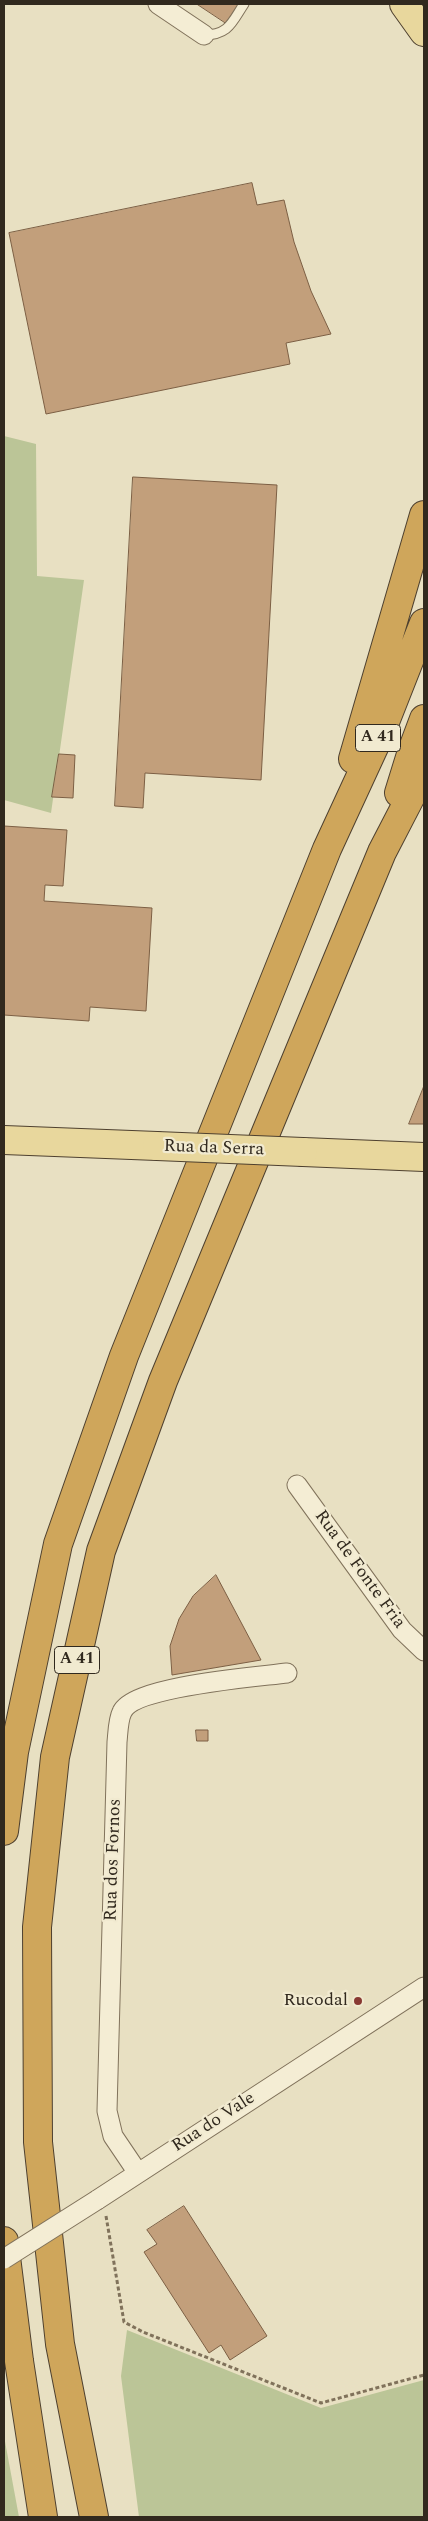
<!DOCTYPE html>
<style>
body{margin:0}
#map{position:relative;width:428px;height:2521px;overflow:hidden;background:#e8e0c2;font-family:Spectral,serif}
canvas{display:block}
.frame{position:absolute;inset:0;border:5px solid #31291e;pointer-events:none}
</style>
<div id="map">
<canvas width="428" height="2521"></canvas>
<div class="frame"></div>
</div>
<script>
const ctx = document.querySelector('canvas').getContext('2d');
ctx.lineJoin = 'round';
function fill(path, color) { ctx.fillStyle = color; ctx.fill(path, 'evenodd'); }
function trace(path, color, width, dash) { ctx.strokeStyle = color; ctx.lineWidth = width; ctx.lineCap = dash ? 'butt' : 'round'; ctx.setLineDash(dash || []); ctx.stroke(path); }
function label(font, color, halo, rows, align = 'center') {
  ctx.font = font + ' Spectral,serif'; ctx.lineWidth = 4.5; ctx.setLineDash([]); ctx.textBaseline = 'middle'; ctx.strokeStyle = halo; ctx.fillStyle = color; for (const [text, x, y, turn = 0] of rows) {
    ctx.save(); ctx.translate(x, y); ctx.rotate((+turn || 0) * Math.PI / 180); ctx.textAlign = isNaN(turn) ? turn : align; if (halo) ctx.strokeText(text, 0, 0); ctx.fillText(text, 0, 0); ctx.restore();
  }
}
const green = new Path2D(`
 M4,436l32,8 1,132 47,4 -33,233 -47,-13z
 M127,2330l194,78 103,-28v137h-285l-18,-141z
 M4,2436l15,81h-15z`);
const building = new Path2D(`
 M197,4h42l-13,19z
 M252,183l5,22 27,-5 10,42 17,49 20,43 -45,9 4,21 -244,50 -37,-181z
 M133,477l144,8 -16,295 -116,-7 -2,35 -28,-2z
 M59,754l16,1 -2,43 -21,-1z
 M4,826l63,4 -4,56 -18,-1 -1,16 108,7 -6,103 -56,-4 -1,14 -85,-6z
 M424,1086v38h-15z
 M216,1575l45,85 -89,15 -2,-29 9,-27 14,-23z
 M196,1730h12v11h-11z
 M184,2206l83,130 -37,24 -9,-15 -12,8 -65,-101 13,-8 -10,-14z`);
const path = new Path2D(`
 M106,2216l18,106 19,10 178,71 103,-28`);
const lane = new Path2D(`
 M204,35c25,0 28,-13 40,-31`);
const street = new Path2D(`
 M158,4l46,31
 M297,1485l105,145 22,21
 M138,2173l-25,-37 -6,-25 10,-369c1,-9 1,-22 5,-30 12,-26 135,-35 165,-39
 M97,2200l327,-213`);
const primary = new Path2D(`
 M404,4l20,28
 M4,1140l153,6
 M303,1152l121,5`);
const highway = new Path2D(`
 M353,759l71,-244
 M399,793l13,-42 12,-32
 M4,1831l10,-79 44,-208 66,-188 203,-507 54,-117 43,-109
 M4,2241l15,120 24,156
 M94,2517l-34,-173 -22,-202 -1,-215 18,-170 46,-206 62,-170 219,-529 42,-81`);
const streetBridge = new Path2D(`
 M4,2259l93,-59`);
const primaryBridge = new Path2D(`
 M157,1146l146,6`);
const markers = [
 [358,2001,5,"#883932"]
];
const shields = [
 [378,738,45],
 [77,1660,45]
];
const shieldNames = [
 ["A 41",378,738],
 ["A 41",77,1660]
];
const streetNames = [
 ["Rua da Serra",214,1149,2],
 ["Rua de Fonte Fria",359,1570,54],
 ["Rua dos Fornos",114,1860,-88],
 ["Rua do Vale",214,2123,-33]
];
const poiNames = [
 ["Rucodal",348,2001]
];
fill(green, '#bbc597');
fill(building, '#c29f7b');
trace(building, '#7c5f44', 1);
trace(lane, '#80725b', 11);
trace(street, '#80725b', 21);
trace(primary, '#4e402f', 30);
trace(highway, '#4e402f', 30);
trace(path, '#80725b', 3, [4, 2.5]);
trace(lane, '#f4edd4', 9);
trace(street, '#f4edd4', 19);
trace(primary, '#e8d79d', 28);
trace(highway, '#cfa65b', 28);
trace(streetBridge, '#80725b', 21, []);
trace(primaryBridge, '#4e402f', 30, []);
trace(streetBridge, '#f4edd4', 19);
trace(primaryBridge, '#e8d79d', 28);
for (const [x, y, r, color] of markers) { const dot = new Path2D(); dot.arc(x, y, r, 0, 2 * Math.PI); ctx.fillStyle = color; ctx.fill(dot); trace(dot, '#f1ead0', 2); }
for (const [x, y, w] of shields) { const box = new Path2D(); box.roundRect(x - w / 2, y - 13.5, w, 27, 4); ctx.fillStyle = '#f1ead0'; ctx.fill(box); trace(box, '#31291e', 1); }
label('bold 16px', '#31291e', null, shieldNames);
label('18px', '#31291e', '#f1ead0', streetNames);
label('18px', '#31291e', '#f1ead0', poiNames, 'right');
</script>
